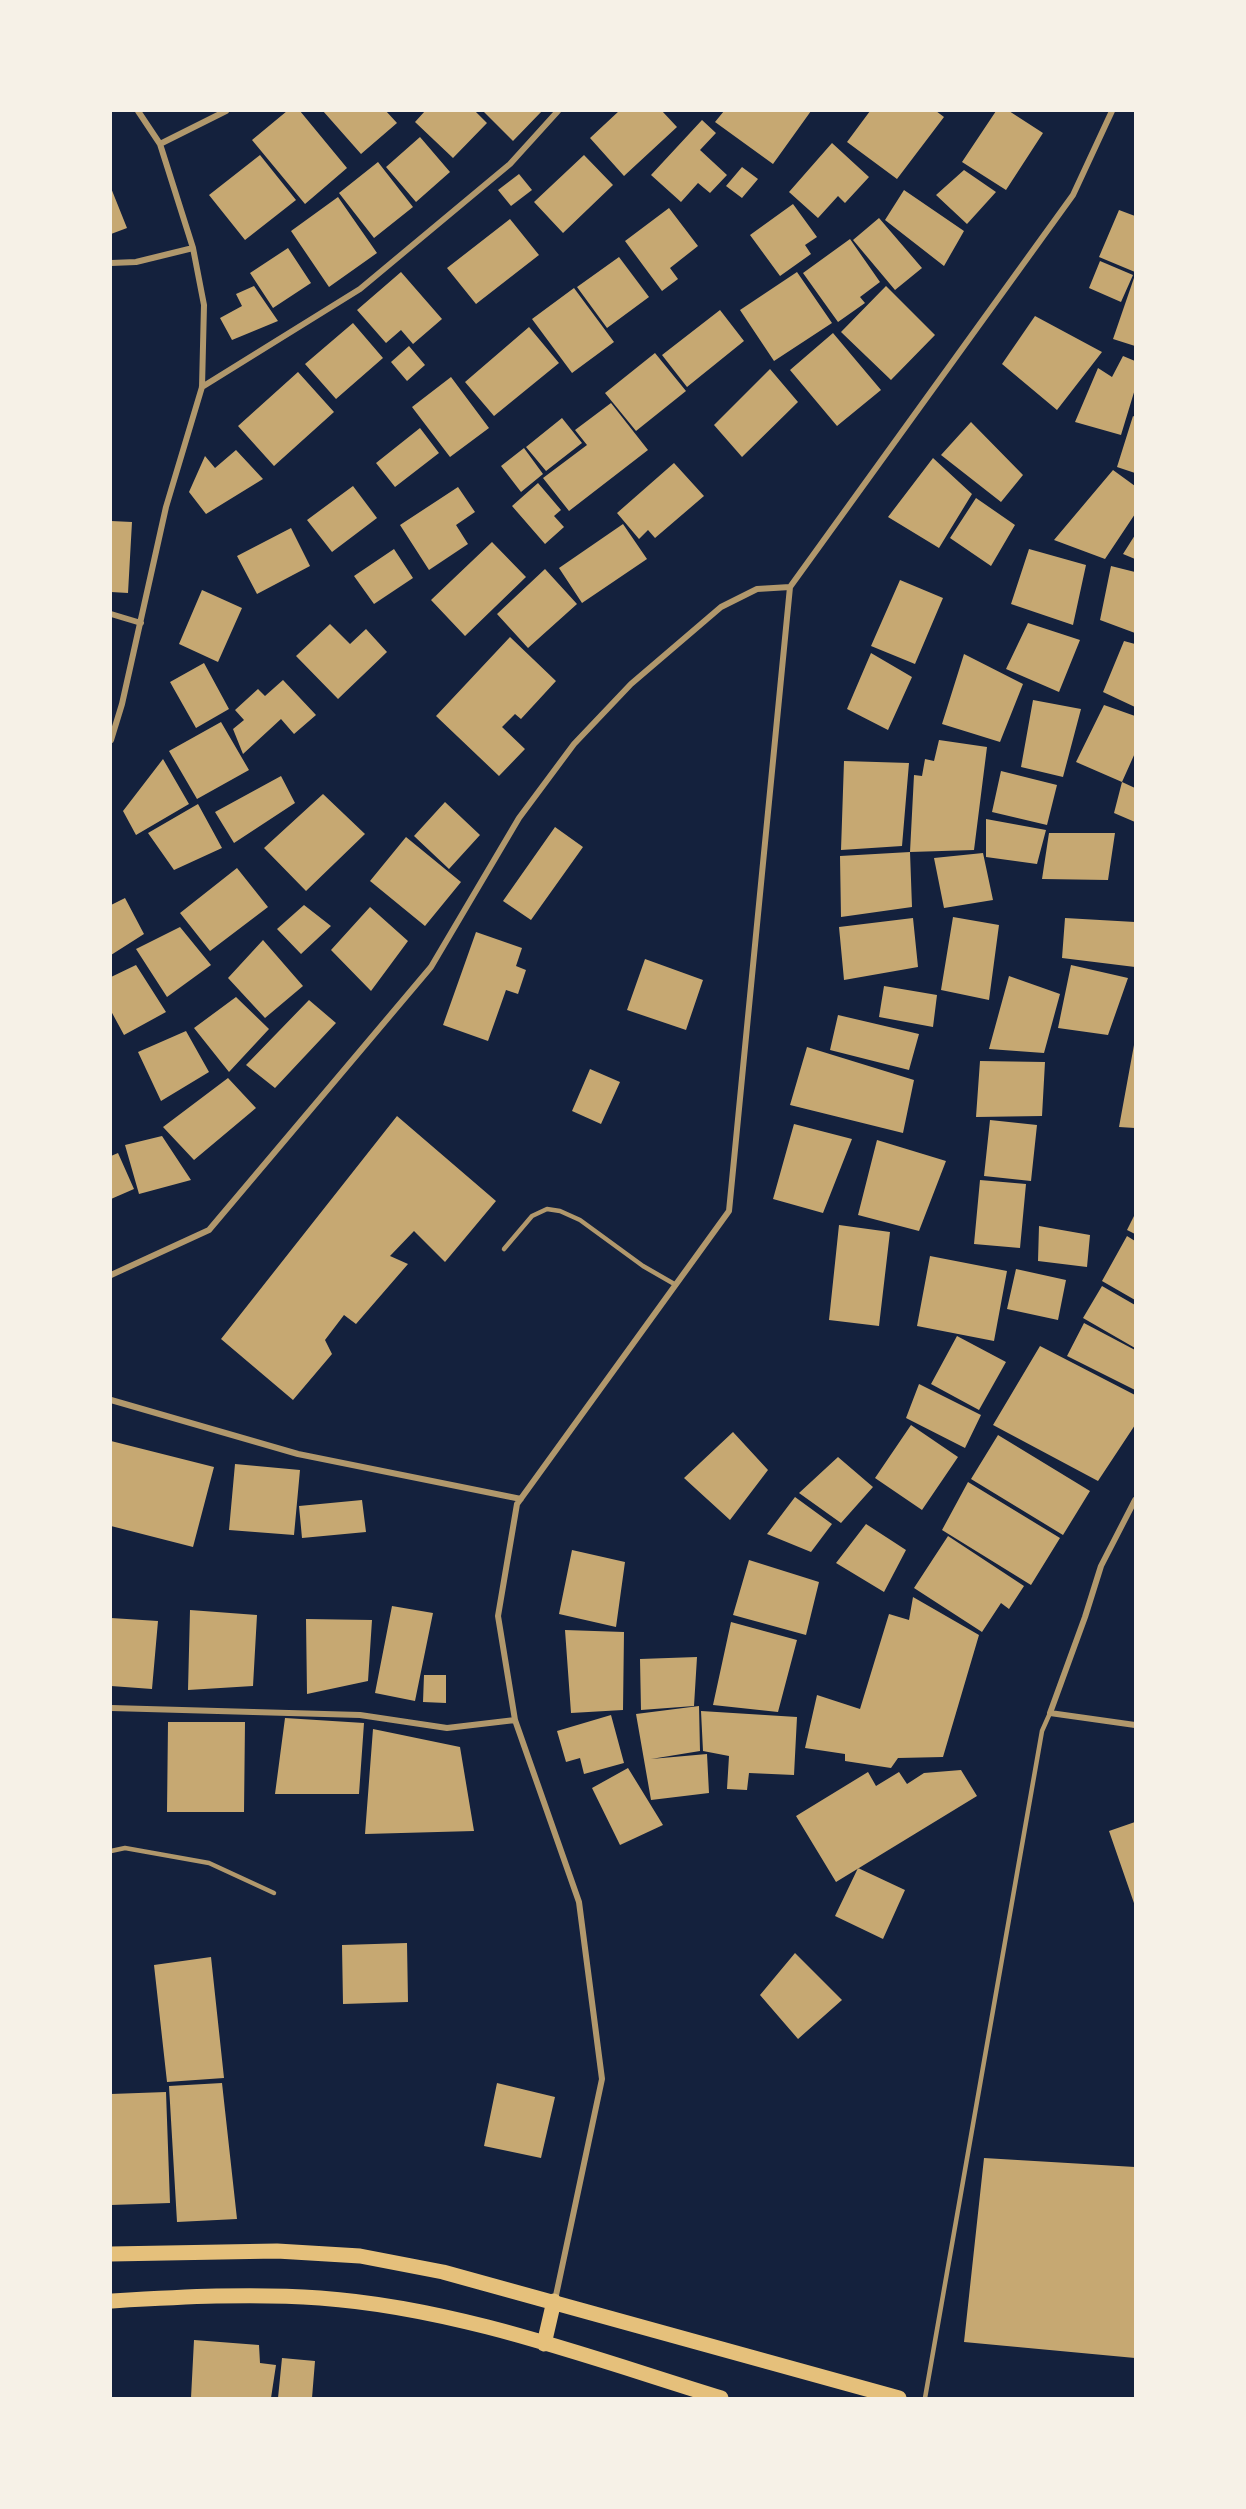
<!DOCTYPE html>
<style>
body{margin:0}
#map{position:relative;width:1246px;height:2509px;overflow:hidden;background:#14213d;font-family:Inter,sans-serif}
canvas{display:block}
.frame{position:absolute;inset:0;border:112px solid #f6f1e7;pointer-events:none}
</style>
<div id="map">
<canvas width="1246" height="2509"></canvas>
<div class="frame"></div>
</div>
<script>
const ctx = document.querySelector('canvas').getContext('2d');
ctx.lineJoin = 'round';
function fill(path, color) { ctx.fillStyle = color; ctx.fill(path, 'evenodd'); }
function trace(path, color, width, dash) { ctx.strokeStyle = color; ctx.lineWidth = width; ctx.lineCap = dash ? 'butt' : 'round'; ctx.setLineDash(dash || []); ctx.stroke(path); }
const building = new Path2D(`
 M287,111h13l47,57 -42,36 -53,-64z
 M323,111h63l11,12 -36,31z
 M425,111h50l12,12 -34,35 -38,-36z
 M483,111h59l-29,30z
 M619,111h43l15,16 -53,49 -34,-38z
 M724,111h87l-38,53 -58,-42z
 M870,111h66l8,6 -47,62 -50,-37z
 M996,111h13l34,22 -37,57 -44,-28z
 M702,120l14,13 -16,17 27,25 -17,18 -12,-10 -17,19 -30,-27z
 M420,137l30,35 -34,30 -30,-35z
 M832,143l37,34 -24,26 -7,-7 -20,22 -29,-26z
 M260,155l36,45 -51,40 -36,-45z
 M584,155l29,30 -50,48 -29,-31z
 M378,162l35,45 -39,31 -35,-45z
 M742,167l16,12 -16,19 -16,-12z
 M964,170l32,22 -29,32 -31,-29z
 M519,174l13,16 -21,16 -13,-16z
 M111,188l16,40 -16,6z
 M904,190l60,41 -20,35 -59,-46z
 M338,197l39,56 -48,34 -38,-56z
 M793,204l24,33 -12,8 6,9 -31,22 -30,-41z
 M669,208l29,38 -28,22 8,11 -16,12 -37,-50z
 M1119,210l16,6v56l-36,-15z
 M879,218l43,50 -27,22 -42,-50z
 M510,219l29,36 -63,49 -29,-36z
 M850,239l30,43 -20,15 5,6 -27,19 -35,-49z
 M288,248l23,35 -38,25 -23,-35z
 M619,257l30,40 -42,31 -30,-41z
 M1100,261l33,14 -12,27 -32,-14z
 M401,272l41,47 -29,25 -12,-14 -15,13 -29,-33z
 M797,272l35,51 -58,38 -34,-51z
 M1135,275v71l-22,-7z
 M254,286l24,35 -46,19 -12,-22 22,-12 -6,-12z
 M886,286l49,49 -44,45 -50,-48z
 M574,288l40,54 -42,31 -40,-54z
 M720,310l24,31 -57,46 -25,-32z
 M1035,316l67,36 -45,58 -55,-46z
 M353,323l30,35 -47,41 -31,-35z
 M529,327l30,36 -65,53 -29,-34z
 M833,333l48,57 -44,36 -47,-56z
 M409,346l16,19 -18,16 -16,-19z
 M655,353l31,38 -50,40 -31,-38z
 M1123,356l12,5v28l-14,46 -46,-13 23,-54 14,9z
 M770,369l28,33 -56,55 -28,-32z
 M298,372l36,40 -60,54 -36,-40z
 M451,377l38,51 -39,29 -38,-50z
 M611,403l37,47 -79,61 -26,-33 44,-33 -12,-15z
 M1133,416l2,1v56l-18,-6z
 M562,418l20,25 -36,28 -20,-24z
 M971,422l52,53 -22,27 -60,-47z
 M420,428l19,25 -44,34 -19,-24z
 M524,448l19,26 -22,18 -20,-26z
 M236,450l27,29 -57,35 -17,-22 16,-36 10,12z
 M933,458l39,36 -33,54 -51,-31z
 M674,463l30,33 -49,42 -7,-8 -9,9 -22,-26z
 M1113,470l22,16v28l-30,45 -51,-19z
 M538,483l23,27 -7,6 10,11 -19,17 -33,-38z
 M353,486l24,32 -45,34 -25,-32z
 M458,487l17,25 -19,13 12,19 -39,26 -29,-45z
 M976,498l39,27 -24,41 -41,-28z
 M111,521l21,1 -4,71 -17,-1z
 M623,524l24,35 -65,44 -23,-35z
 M291,528l19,38 -53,28 -20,-38z
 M1135,535v24l-12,-5z
 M492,542l34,35 -61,59 -34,-36z
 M394,549l19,29 -39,26 -20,-28z
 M1029,549l57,16 -13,60 -62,-21z
 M1111,566l24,6v61l-35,-13z
 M545,569l32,35 -49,44 -31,-34z
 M900,580l43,18 -28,66 -44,-18z
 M202,590l40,18 -24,54 -39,-18z
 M1028,623l52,17 -21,52 -53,-23z
 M330,624l20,20 16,-15 21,23 -49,47 -42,-43z
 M510,637l46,44 -35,38 -6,-5 -13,13 23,22 -26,27 -63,-60z
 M1124,641l11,3v63l-32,-15z
 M871,653l41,24 -24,53 -41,-21z
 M964,654l59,30 -23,58 -58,-18z
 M204,663l25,46 -33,19 -26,-46z
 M283,680l33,35 -22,19 -13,-15 -38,35 -10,-25 11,-9 -9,-10 23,-21 7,7z
 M1033,700l48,9 -18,68 -42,-10z
 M1104,705l31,11v37l-13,29 -46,-20z
 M221,722l28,48 -52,29 -28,-48z
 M939,740l48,7 -13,103 -64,2 4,-77 8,1 3,-17 9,2z
 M163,759l26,45 -53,31 -13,-24z
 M844,761l65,2 -7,83 -61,4z
 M1001,771l56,14 -10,40 -55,-13z
 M281,776l14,27 -61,40 -19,-31z
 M1122,782l13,6v34l-21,-9z
 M323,794l42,40 -59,57 -42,-43z
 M445,802l35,33 -31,34 -35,-33z
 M198,804l24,44 -48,22 -26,-37z
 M986,819l60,11 -9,34 -51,-7z
 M555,827l28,20 -52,73 -28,-19z
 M1049,833h66l-7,47 -66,-1z
 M406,837l55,45 -36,44 -55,-45z
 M910,852l2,55 -71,10 -1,-61z
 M983,853l10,47 -49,8 -10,-50z
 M237,868l31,39 -58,44 -30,-38z
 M125,898l19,36 -33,21v-50z
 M304,905l27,21 -30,28 -24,-25z
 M370,907l38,34 -37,50 -40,-41z
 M953,917l46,8 -10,75 -48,-10z
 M913,918l5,49 -74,13 -5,-53z
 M1065,918l70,4v45l-73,-9z
 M180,927l31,38 -44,32 -31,-48z
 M476,932l46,16 -6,18 10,4 -8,24 -12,-4 -18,51 -45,-16z
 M263,940l40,46 -38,32 -37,-40z
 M645,959l58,21 -17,50 -59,-20z
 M136,965l30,47 -42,23 -13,-24v-34z
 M1071,965l57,13 -20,57 -50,-7z
 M1009,976l51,18 -16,59 -55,-4z
 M884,986l53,9 -4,32 -54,-10z
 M236,997l33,32 -40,43 -35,-44z
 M309,1000l27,23 -61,65 -29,-23z
 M838,1015l81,19 -10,36 -79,-20z
 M186,1031l23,41 -48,29 -23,-49z
 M1134,1045l1,83 -16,-1z
 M807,1047l107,33 -11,53 -113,-28z
 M980,1061l65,1 -3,54 -66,1z
 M590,1069l30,13 -19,42 -29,-13z
 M228,1078l28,30 -62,52 -31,-33z
 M397,1116l99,85 -51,61 -31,-31 -24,25 18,8 -52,60 -12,-9 -19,25 7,14 -39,46 -72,-61z
 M990,1120l47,5 -6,56 -47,-5z
 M794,1124l58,15 -29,74 -50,-14z
 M162,1136l29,44 -52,14 -14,-49z
 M877,1140l69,21 -27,70 -61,-16z
 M118,1153l16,36 -23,10v-43z
 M980,1180l46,4 -6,64 -46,-4z
 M1135,1214v20l-8,-4z
 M839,1225l51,7 -11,94 -50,-6z
 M1039,1226l51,9 -3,32 -49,-6z
 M1127,1236l8,5v59l-33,-19z
 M930,1256l77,15 -13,70 -77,-15z
 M1016,1269l50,11 -8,40 -51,-11z
 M1102,1286l33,19v43l-52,-30z
 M1084,1323l51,27v40l-68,-34z
 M957,1336l49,26 -27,48 -48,-26z
 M1040,1346l95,49v30l-37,56 -105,-56z
 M919,1384l62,31 -16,33 -59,-30z
 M911,1425l47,32 -36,53 -47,-32z
 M733,1432l35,38 -38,50 -46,-42z
 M998,1435l92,56 -27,44 -92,-56z
 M111,1441l103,26 -21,80 -82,-21z
 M838,1457l35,30 -32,36 -42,-30z
 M235,1464l65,6 -6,65 -65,-5z
 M968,1482l92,56 -29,47 -89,-55z
 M795,1497l37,27 -21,28 -44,-18z
 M362,1500l4,32 -64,6 -3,-32z
 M866,1524l40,26 -22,42 -48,-29z
 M948,1536l76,50 -15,23 -8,-6 -19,29 -68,-44z
 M572,1550l53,12 -9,65 -57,-13z
 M749,1560l70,22 -13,53 -73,-20z
 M913,1597l66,38 -36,122 -45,1 -7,10 -46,-7v-7l-40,-6 12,-53 43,14 29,-95 20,6z
 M392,1606l41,7 -18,88 -40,-8z
 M190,1610l67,5 -4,71 -65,4z
 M111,1618l47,3 -6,68 -41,-3z
 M306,1619l66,1 -4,61 -61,13z
 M731,1622l66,18 -19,72 -65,-7z
 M565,1630l59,2 -1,78 -52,3z
 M697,1657l-3,49 -53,4 -1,-51z
 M424,1675h22v28l-23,-1z
 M699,1706l1,45 -49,8 56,-5 2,39 -58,7 -15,-86z
 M701,1711l96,6 -3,58 -45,-2 -2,17 -20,-1 2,-33 -26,-5z
 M611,1715l13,48 -40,11 -4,-16 -14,4 -9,-31z
 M285,1718l79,5 -5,71h-84z
 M168,1722h77l-1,90h-77z
 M373,1729l87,18 14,84 -109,3z
 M628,1768l35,57 -43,20 -28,-57z
 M961,1770l16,26 -141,86 -40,-66 72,-44 8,14 23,-14 8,12 17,-11z
 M1135,1822v84l-26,-75z
 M858,1868l47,22 -22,49 -48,-23z
 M407,1943l1,59 -65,2 -1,-59z
 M795,1953l47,47 -44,39 -38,-44z
 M211,1957l13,121 -57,4 -13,-117z
 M222,2083l15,136 -60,3 -8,-136z
 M497,2083l58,14 -14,61 -57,-12z
 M166,2092l4,111 -59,2v-111z
 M984,2158l151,9v191l-171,-16z
 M194,2340l65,5 1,18 16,2 -5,33h-80z
 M282,2358l33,3 -3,37h-34z`);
const service = new Path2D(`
 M504,1249l28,-33 15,-7 13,2 20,9 63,46 33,19
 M111,1851l14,-3 84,15 65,30
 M925,2398l117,-667 8,-18`);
const minor = new Path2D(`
 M160,144l66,-33
 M111,263l25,-1 57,-14
 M202,387l158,-98 150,-125 48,-53
 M111,614l30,9
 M111,740l11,-36 44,-197 36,-120 2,-82 -11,-57 -33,-104 -22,-33
 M111,1275l98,-45 222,-263 88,-149 55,-74 57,-60 90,-77 36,-18 33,-2
 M111,1400l187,54 223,45
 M1135,1500l-34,66 -16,51 -35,96 85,12
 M111,1708l249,7 87,13 68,-8
 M555,2300l47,-221 -23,-177 -64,-182 -17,-104 19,-112 212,-293 61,-624 283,-392 39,-84`);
const primary = new Path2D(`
 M111,2254l166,-3 83,5 83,16 456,126
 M111,2301c70,-4 139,-8 209,-3 138,10 271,60 401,100
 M544,2344l10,-43`);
fill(building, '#c6a872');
trace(service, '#b1986c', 4.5);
trace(minor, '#b1986c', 6);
trace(primary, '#e5c07b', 15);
</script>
